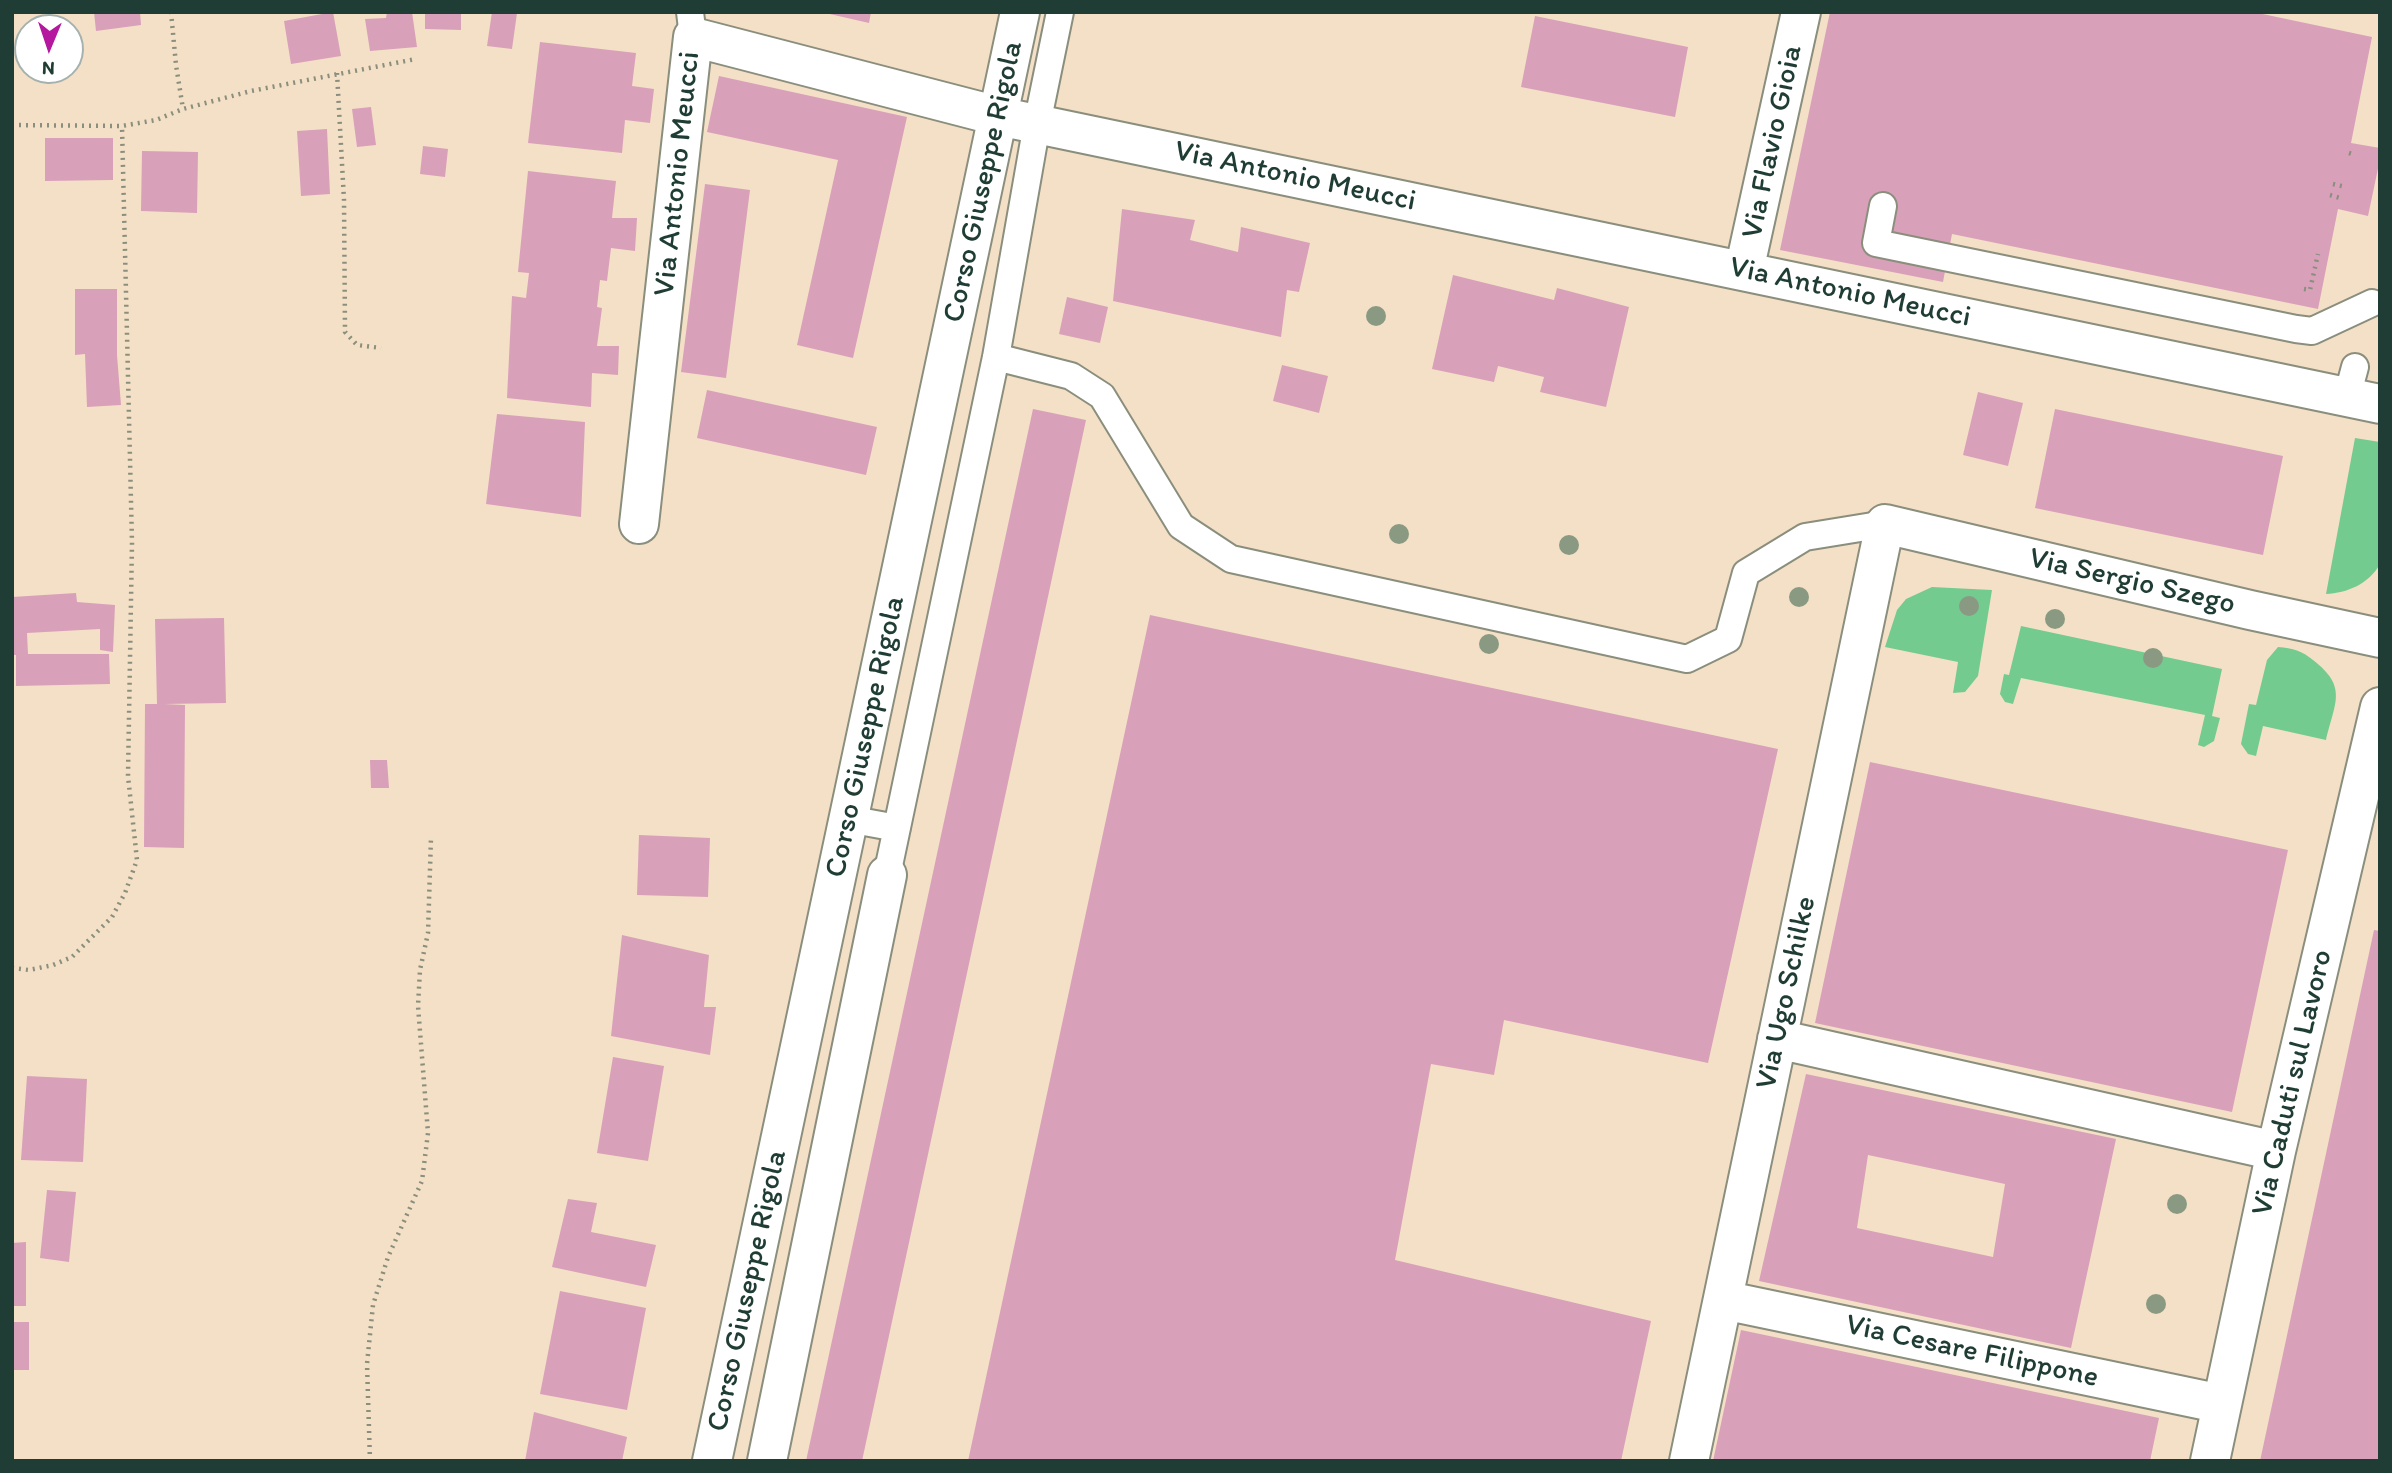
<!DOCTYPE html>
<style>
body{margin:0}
#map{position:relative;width:2392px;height:1473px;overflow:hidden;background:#f4e0c6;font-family:Itim,sans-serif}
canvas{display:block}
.frame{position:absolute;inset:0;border:14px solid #1f3d34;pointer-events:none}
.north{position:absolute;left:14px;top:14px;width:70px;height:70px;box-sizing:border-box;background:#fff;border:2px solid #a5b1ae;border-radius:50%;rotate:182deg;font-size:19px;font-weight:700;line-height:28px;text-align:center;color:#1f3d34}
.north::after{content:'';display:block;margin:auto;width:24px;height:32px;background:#b5179e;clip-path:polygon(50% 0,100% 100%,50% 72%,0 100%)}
</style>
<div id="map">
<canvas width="2392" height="1473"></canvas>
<div class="frame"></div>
<div class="north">N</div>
</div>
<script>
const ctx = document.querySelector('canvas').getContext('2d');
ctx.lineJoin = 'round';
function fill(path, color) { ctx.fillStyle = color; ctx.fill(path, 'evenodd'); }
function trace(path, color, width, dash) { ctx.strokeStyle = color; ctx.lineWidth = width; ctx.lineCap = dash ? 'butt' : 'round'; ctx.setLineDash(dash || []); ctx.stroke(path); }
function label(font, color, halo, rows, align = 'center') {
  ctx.font = font + ' Itim,sans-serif'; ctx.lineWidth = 6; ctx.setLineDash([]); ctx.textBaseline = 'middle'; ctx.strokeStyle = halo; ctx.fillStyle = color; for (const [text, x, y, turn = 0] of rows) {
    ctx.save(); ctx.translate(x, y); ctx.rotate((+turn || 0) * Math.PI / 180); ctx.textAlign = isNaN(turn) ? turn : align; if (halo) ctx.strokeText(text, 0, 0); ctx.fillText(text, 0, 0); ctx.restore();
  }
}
const green = new Path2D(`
 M2355,438l25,4v122c-11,20 -33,29 -54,30z
 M1932,587l60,3 -14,86 -13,16 -12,1 5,-31 -73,-15 12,-37 9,-11z
 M2021,626l201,43 -10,47 8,2 -6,23 -10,6 -6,-2 7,-30 -184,-37 -8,26 -8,-2 -5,-8 4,-20 5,1z
 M2278,647c15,1 24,4 35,13 35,27 22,42 13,80l-63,-14 -7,30 -8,-2 -7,-10 8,-40 7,1 11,-45z`);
const building = new Path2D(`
 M94,12h46l1,13 -45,6z
 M333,12l8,44 -50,8 -7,-43z
 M387,12h25l5,35 -47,4 -5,-32 21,-1z
 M425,12h36v18l-36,-1z
 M492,12l25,1 -5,36 -25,-3z
 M821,12h50l-2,11z
 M1830,12h423l119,25 -21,106 29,5v11l-12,57 -30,-7 -20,100 -366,-75 -9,48 -163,-32z
 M1535,16l153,31 -13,70 -154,-30z
 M540,42l96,11 -4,33 22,3 -4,34 -25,-3 -3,33 -94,-10z
 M719,76l188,41 -54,241 -56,-13 41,-185 -131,-28z
 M371,107l5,38 -19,2 -5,-38z
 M327,129l3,65 -29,2 -4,-65z
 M45,138h68v42l-68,1z
 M423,146l25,3 -3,28 -25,-3z
 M142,151l56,1 -1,61 -56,-2z
 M528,171l88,10 -4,37h25l-2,33 -24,-3 -4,33 -7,-1 -3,27 5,1 -5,38h22l-1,29 -26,-2 -1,34 -84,-9 5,-102 14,2 3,-25 -11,-1z
 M705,184l45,6 -24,188 -45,-6z
 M1122,209l73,11 -5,20 48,12 3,-25 69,16 -11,49 -12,-2 -6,47 -168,-36z
 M1453,275l101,25 3,-12 72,19 -23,100 -66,-15 4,-15 -46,-11 -4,16 -62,-13z
 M75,289h42v66l4,50 -34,2 -2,-53 -10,1z
 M1067,297l41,10 -8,36 -41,-9z
 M1282,365l46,11 -9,37 -46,-12z
 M707,390l170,37 -11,48 -169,-37z
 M1978,392l45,11 -15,63 -45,-11z
 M1033,409l53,11 -224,1041h-56z
 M2055,409l228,47 -20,99 -228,-47z
 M497,414l88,8 -4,95 -95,-13z
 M76,593l1,9 38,3 -2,47 -13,-2v-21l-73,4 1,21h81l1,30 -94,2v-31h-4v-58z
 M1150,615l628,134 -70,314 -204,-43 -10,55 -63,-11 -36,196 256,61 -30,140h-653z
 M224,618l2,85 -62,1 21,1 -1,143 -40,-1 1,-143h12l-2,-85z
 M370,760h17l2,28h-18z
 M1870,762l418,88 -56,262 -417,-89z
 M639,835l71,3 -2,59 -71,-2z
 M2374,930l6,1v530h-120z
 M622,935l87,20 -5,52h12l-6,48 -99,-19z
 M613,1057l51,9 -16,95 -51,-8z
 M1806,1074l310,65 -45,209 -312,-67zM1868,1155l137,29 -12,73 -136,-29z
 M27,1076l60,3 -4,83 -62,-2z
 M47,1190l29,2 -7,70 -29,-4z
 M568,1199l29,4 -6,29 65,13 -10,42 -94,-20z
 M26,1242v64h-14v-63z
 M560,1291l86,17 -19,102 -87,-16z
 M12,1322h17v48h-17z
 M1741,1330l418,88 -9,43h-437z
 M534,1412l93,25 -5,24h-97z`);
const path = new Path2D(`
 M171,12l5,53 7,44
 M337,73l7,127 1,132 12,13 24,3
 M12,125l110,1 34,-6 27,-11 68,-18 165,-32
 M2349,153l3,1
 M2333,184l13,3
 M2330,195l10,3
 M2304,289l6,1 8,-36
 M12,968l17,2 24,-5 19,-8 40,-40 13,-24 12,-33 -9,-84 4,-233 -10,-417
 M370,1461l-3,-97 6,-59 15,-48 34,-76 6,-48 -10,-127 2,-36 8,-37 3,-96`);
const lane = new Path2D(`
 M690,12l3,25
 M1883,206l-7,37 420,86 16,2 60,-28
 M996,357l75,19 31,20 79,130 50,33 456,100 41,-20 18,-66 59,-36 80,-13
 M2347,397l8,-30
 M848,819l49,9
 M887,875l109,-518 41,-233 23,-112`);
const street = new Path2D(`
 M1744,271l57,-259
 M639,524l54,-487 305,79 1382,288
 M1777,1039l499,112
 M1723,1300l499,104
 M712,1461l308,-1449
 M767,1461l120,-586
 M1689,1461l196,-937 365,86 130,28
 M2210,1461l66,-310 104,-444`);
const trees = [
 [1376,316],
 [1399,534],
 [1569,545],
 [1799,597],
 [1969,606],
 [2055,619],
 [1489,644],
 [2153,658],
 [2177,1204],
 [2156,1304]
];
const streetNames = [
 ["Via Flavio Gioia",1773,142,-78],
 ["Via Antonio Meucci",678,174,-84],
 ["Via Antonio Meucci",1295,177,12],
 ["Corso Giuseppe Rigola",984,182,-78],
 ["Via Antonio Meucci",1850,293,12],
 ["Via Sergio Szego",2132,582,13],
 ["Corso Giuseppe Rigola",866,737,-78],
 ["Via Ugo Schilke",1787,993,-78],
 ["Via Caduti sul Lavoro",2293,1083,-77],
 ["Corso Giuseppe Rigola",748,1291,-78],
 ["Via Cesare Filippone",1972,1352,12]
];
fill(green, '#74cb8f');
fill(building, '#d9a0ba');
trace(lane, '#8a8e7d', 30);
trace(street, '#8a8e7d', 42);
trace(path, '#8a8e7d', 4.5, [2, 5]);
trace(lane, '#fff', 26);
trace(street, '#fff', 38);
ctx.fillStyle = '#8a9a82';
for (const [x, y] of trees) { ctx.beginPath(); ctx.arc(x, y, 10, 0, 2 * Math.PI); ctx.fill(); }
label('30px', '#1f3d34', '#fff', streetNames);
</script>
